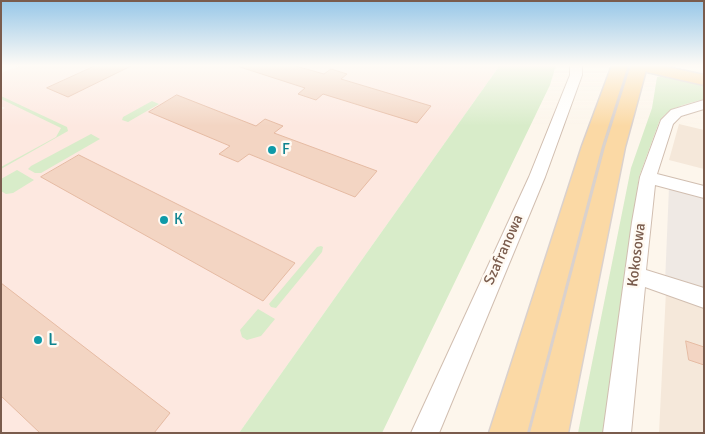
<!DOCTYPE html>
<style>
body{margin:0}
#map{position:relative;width:705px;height:434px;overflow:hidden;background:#fdf6ec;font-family:Signika,sans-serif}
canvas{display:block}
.frame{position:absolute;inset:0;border:2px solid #7a5c4d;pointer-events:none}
</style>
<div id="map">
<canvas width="705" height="434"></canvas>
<div class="frame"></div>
</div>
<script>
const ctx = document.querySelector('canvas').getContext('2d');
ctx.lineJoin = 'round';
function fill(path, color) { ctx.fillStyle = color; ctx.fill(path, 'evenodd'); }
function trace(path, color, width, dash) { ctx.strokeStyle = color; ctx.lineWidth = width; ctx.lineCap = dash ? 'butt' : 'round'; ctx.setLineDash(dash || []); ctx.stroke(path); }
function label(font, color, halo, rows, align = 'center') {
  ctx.font = font + ' Signika,sans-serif'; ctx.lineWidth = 5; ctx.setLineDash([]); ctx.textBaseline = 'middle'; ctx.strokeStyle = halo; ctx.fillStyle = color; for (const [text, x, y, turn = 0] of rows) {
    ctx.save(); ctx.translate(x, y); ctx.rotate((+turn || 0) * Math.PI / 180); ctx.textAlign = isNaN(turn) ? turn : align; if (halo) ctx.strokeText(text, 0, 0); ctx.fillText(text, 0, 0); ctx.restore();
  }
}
const residential = new Path2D(`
 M679,124l25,6v39l-35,-9z
 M666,291l38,12v130h-45z`);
const commercial = new Path2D(`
 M21,65h479l-261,368h-238v-323l4,-2 -4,-2v-33z`);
const industrial = new Path2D(`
 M669,187l35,8v100l-39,-12z`);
const green = new Path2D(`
 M500,65h56l-6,20 -168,348h-143z
 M627,65h4l-97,368h-12l60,-227z
 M666,75l38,8v16c-16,5 -37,8 -45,23l-20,55 -36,256h-25l53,-265 21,-60 5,-31z
 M1,96l66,31 1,4 -67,38v-2l55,-30 5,-9 -60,-29z
 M152,101l7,3 -31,18 -6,-2 1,-3z
 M91,134l9,5 -59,34h-6l-7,-4 3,-3z
 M17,170l17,10 -21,13 -7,1 -5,-3v-12z
 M321,246l2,1 -1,5 -46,56 -5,-1 -2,-3 48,-57z
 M258,309l17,10 -14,17 -14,4 -5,-3 -2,-7z`);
const building = new Path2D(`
 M97,65h36l-65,32 -21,-9z
 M240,65h52l32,9 7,-5 16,5 -6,5 90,27 -14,17 -94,-29 -7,6 -18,-6 7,-6 -65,-21z
 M177,95l79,31 9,-7 18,7 -9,7 103,38 -22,26 -106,-43 -11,8 -19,-8 11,-8 -81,-34z
 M79,155l216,108 -32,38 -222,-124z
 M1,283l169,130 -16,20h-114l-39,-37z
 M686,341l18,6v18l-15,-5z`);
const minor = new Path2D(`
 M570,65h12v10l-37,102 -106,256h-28l118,-256 41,-102z
 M704,100v9l-23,7 -8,8 -16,50 47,12v12l-49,-13 -9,85 58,18v20l-59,-21 -14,146h-28l29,-211 8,-45 21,-57 10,-10z`);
const major = new Path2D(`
 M612,65h16l-26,81 -75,287h-38l93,-287z
 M631,65h27l46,10v10l-57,-13 -1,-2 -21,77 -57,286h-38l75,-286z`);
const markers = [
 [272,150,5,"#0f9aa8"],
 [164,220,5,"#0f9aa8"],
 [38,340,5,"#0f9aa8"]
];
const cultureNames = [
 ["F",282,150],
 ["K",174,220]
];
const streetNames = [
 ["Szafranowa",504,250,-66],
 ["Kokosowa",637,255,-83]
];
const nearCulturenames = [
 ["L",48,340]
];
fill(residential, '#f5e8da');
fill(commercial, '#fde8e0');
fill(industrial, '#efe9e4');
fill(green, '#d8ecc9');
fill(building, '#f3d5c3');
trace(building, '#e6bba3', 1);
trace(minor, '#d1beb0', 2);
trace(major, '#dad1cd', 3);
fill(minor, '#fff');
fill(major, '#fbd9a5');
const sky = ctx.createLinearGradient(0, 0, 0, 126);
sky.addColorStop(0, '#97c7e8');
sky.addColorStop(0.52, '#fefbf6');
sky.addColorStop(1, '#fefbf600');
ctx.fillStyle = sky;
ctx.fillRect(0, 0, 705, 126);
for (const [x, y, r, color] of markers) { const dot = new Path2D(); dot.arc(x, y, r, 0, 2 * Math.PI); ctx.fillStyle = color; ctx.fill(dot); trace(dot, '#fffaf3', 2); }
label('15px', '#0d838f', '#fffaf3', cultureNames, 'left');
label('15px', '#7a5c4d', '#fffaf3', streetNames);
label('18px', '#0d838f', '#fffaf3', nearCulturenames, 'left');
</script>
